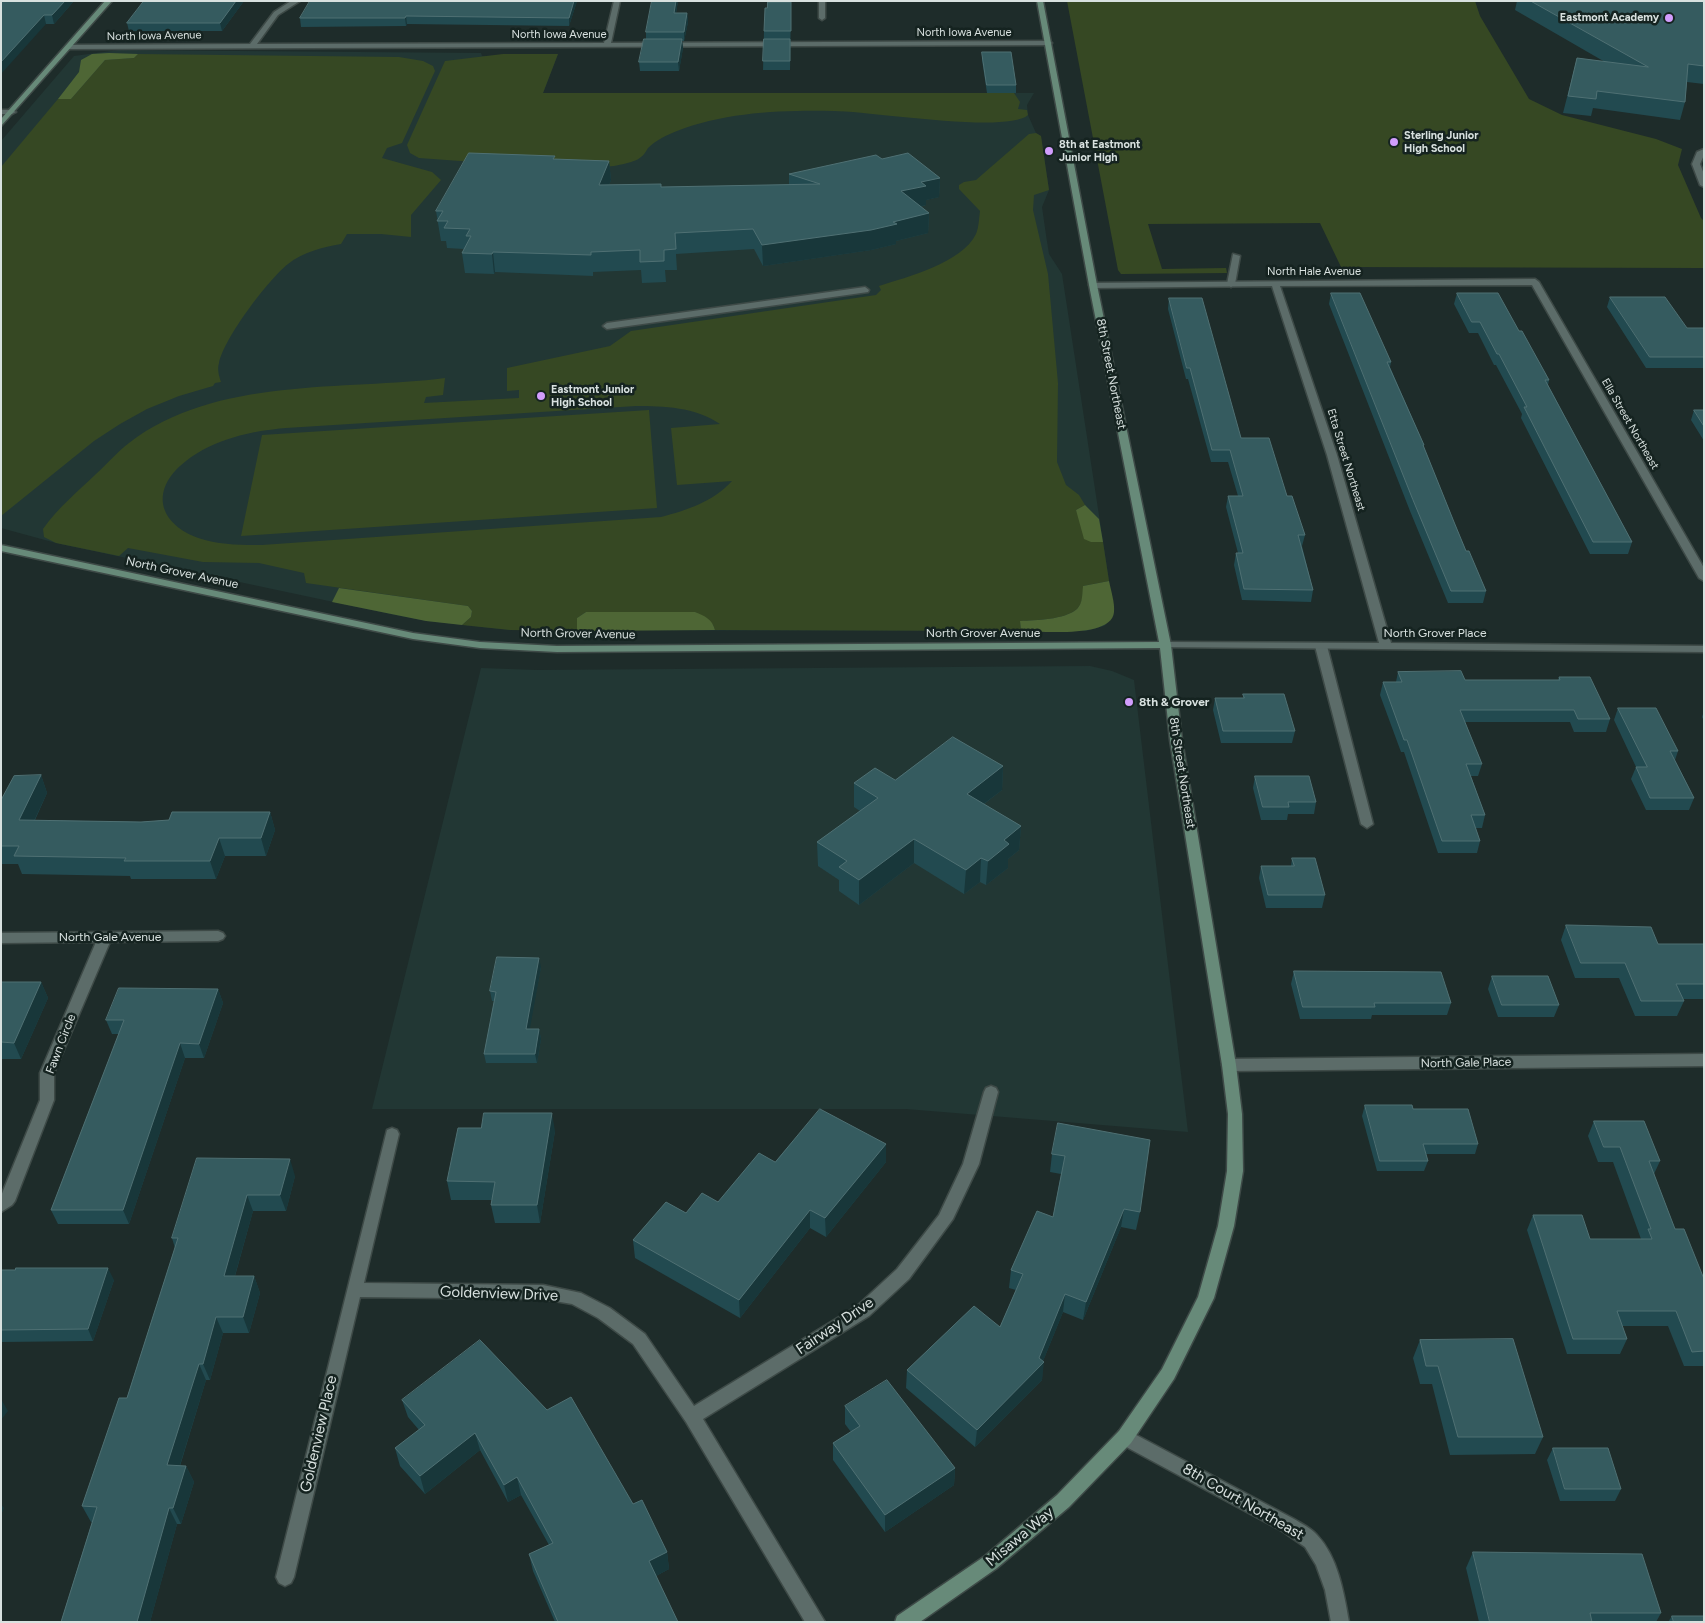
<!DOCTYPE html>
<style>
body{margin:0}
#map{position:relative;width:1705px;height:1623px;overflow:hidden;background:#1e2c2a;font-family:Figtree,sans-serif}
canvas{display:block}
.frame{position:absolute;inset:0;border:2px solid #d8e1df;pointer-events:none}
</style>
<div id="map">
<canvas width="1705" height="1623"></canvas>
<div class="frame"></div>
</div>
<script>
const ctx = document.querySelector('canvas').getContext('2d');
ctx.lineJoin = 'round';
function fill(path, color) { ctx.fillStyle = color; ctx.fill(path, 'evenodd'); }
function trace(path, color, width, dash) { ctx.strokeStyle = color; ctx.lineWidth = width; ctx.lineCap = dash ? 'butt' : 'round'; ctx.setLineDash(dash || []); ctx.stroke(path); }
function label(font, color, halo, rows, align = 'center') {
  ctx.font = font + ' Figtree,sans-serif'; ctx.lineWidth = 5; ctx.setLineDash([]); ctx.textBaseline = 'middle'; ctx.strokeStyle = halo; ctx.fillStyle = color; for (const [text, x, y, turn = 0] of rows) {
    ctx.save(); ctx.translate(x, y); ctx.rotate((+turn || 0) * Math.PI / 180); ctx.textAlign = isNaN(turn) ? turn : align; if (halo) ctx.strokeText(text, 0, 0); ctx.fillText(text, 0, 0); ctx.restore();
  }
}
const built = new Path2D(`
 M119,50l362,3 1,3 76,-2 -15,39h491l-7,12 1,10 8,18 5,3 8,54 -7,17 4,28 3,19 13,20 52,339 -4,7 -6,6 -18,5 -576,-1 -84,-9 -36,-7 -334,-71 -55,-15v-387l73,-85z
 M1090,666l22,5 22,9 54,452 -282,-23h-534l109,-441 55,2z`);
const green = new Path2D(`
 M1067,1h408l5,15 49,83 33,16 94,24 26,10 -4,16 23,53 3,3v47l-363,-1 -21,-44 -172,1 14,45 64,-1 1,5 -106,1 -3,-4z
 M138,54l261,3 24,4 10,5 2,5 -33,72 -15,5 -5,10 50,14 9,8 -30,35v22l-30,-3h-34l-6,10c-18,3 -38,8 -53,20 -20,16 -64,74 -69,99 -2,6 0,13 2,19l-6,1 -2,3 -34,10 -32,13 -27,15 -26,17 -93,75v-349l57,-68h13l34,-39 29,-2z
 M503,54h55l-15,39h471l6,9 -2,7 9,1 1,5c-21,19 -159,-4 -194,-4 -52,-1 -108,1 -157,20 -10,4 -21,9 -29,17 -2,3 -4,7 -7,9 -6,6 -30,10 -39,10l-114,-4 -69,-5 -9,-5 -3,-8 38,-84z
 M1036,133l5,3 8,54 -15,5 -1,15 15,64 10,109 -1,79 9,23 13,10 6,10 -9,5 15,32h12l6,39 -26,5c0,8 0,17 -6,23 -13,11 -41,11 -57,12l1,10 -306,-1 -2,-5 -18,-13h-109l-9,6v13l-67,-1 -48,-5 9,-8 1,-6 -4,-5 -162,-23 -2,-10 -45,-10 -56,-1 -75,-14 -9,8 -63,-13 -12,-6 -1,-8c15,-21 34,-37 53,-55 11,-10 21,-22 33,-31 87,-67 215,-52 316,-65l-2,17 -17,2 -2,6 95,-5v-8l-12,1v-23l103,-22 21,-15 245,-36 5,-5 -2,-4c28,-9 83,-23 97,-52 3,-7 3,-16 4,-23l-21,-22v-4l5,-3 12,-2 53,-46zM636,406c28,0 59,1 84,18l-49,4 6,57 55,-4c-19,21 -45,29 -71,36l-399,28c-19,0 -38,0 -57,-5 -44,-12 -59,-48 -19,-79 28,-22 65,-30 100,-33z
 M649,410l8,98 -416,28 21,-101z`);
const forest = new Path2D(`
 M109,53l29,1 -4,4 -29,2 -34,39h-13l21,-27 2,-12 11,-6z
 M1085,505l14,14 4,23h-12l-7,-3 -8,-29z
 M1109,581c2,10 6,22 5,31 -2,27 -75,19 -93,19l-1,-10c16,-1 44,-1 57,-12 6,-6 5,-15 6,-23z
 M339,588l129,18 4,5 -1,6 -9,8 -36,-4 -94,-19z
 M586,612h109c10,4 17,7 20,18l-138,1v-13z`);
const lane = new Path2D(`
 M819,1h6v17l-3,2 -3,-2z
 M1704,149v6l-4,9 4,10v13l-4,-2 -8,-21 5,-12z
 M1233,254l7,2 -5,28 -4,3 -4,-3z
 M865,287l4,3 -1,2 -261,37 -4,-3 4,-3z
 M1321,643l6,3 46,178 -6,4 -6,-4 -46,-178z`);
const street = new Path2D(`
 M291,1h9l-22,14 -21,29 347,-1 10,-42h6l-9,42 438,-2 3,2 -3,2 -980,4 -3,-2 3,-2 181,-1 24,-32z
 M1,110h11l4,2 -4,2h-11z
 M1535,279l4,3 165,286v13l-5,-3 -167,-293 -252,1 57,169 54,188 313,3v6l-543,-5 -2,-2 2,-2 4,-1 214,1 -52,-188 -55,-169 -179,2 -4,-3 1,-2z
 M218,931l5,2 2,3 -2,3 -5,2 -108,1 -56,131v27l-39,101 -3,4 -11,7v-16l39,-96v-27l56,-131 -95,1v-10z
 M1704,1054v12l-475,5 -5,-2 -2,-4 2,-4 5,-2z
 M991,1086l5,2 2,4 -19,72 -26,55 -44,60 -40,37 -166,103 122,203h-20l-119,-200 -53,-78 -35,-26 -26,-14 -29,-5 -183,-2 -66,280 -3,6 -6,3 -6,-3 -3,-6 111,-447 5,-2 5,2 2,4 -35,149 179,2 38,8 29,15 35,26 49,72 163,-100 40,-37 42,-54 24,-51 21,-72 2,-4z
 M1125,1429l169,90c8,5 17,9 23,16 21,22 27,58 32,87h-18l-6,-32 -9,-25 -11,-18 -23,-16 -163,-88 -3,-6 3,-6z`);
const secondary = new Path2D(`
 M105,1h7l-111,125v-7z
 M1037,1h6l54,284 74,360 11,95 54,325 6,49 1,57 -9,55 -20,72 -40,81 -43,64 -62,64 -72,61 -77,54h-25l2,-6 88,-60 72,-61 62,-64 43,-62 36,-72 20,-71 9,-55 1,-57 -6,-49 -52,-325 -10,-92 -603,4 -77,-4 -67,-9 -412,-88v-6l412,88 67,9 77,4 602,-4 -70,-357z`);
const wall = new Path2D(`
 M1,1h73l-20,23h-8z
 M144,1h100l-22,30h-93l-2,-8z
 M577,1l-8,25 -162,-2 -1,2 -105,1 -1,-9z
 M652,1h26l-2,12h11l1,9 -4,19h-2l1,7 -4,23h-39l-1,-9 7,-23v-7z
 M1517,1h187v83l-17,-2 -2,20 -5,18 -87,-12 -2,8 -28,-3 14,-55 28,4 -90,-52z
 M791,2l-1,68h-27l1,-39 3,-23z
 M982,52l34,33v8h-29l-5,-33z
 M555,159l54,2 2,19 -2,5 52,2 128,-2v-11l93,-15 58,19 -1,19 -13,3v5l-6,2 9,6 -1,20 -32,8v3l-25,6 -108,16 -9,-17 -78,5 1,16h-12l1,12 -24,1 -1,-13 -48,2v4l-98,-4 -1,2 -29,-1 -3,-20 2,-4 -17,-1 -1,-7h-5l-5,-30z
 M1331,293l60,69 -1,5 34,78v3l30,74 12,29 20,40 -3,12h-35l-38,-92 -81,-207z
 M1457,293l62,38 30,49 -1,5 84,157 -4,12h-38l-69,-136 1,-4 -26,-49h-2l-16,-32h-9l-15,-29z
 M1610,297l77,31h17v40h-58l-39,-61z
 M1169,298l72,140 46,58 18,39 -3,11 11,44 -2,12 -69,-2 -8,-35 2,-12h2l-12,-46 2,-11h10l-10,-34h-17l-23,-83h-2l-18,-70z
 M1694,410h10v31l-13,-21z
 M1398,672l67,8h93l1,-3 51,42 -4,13h-32l-4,-10h-105l17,42 -4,12h-7l14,39 -3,13h-6l4,13 -3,12h-39l-34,-101h-3l-21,-57 3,-13h13z
 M1243,694l52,37 -3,12h-71l-8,-33 2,-12h28z
 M1618,708l60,43 -3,9 19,38 -5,12h-43l-15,-31 5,-12 -22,-47z
 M1704,711v10l-2,-4z
 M1003,766l-1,24 -18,14 37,22 -2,24 -11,9v9l-22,17 -6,-3 -16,12 -50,-31 -55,42 -20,-14v-11l-21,-14 -1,-24 43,-31 -6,-4v-24l41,-3z
 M41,775l6,18 -12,27 106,2 28,-2 101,-8 5,18 -9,26h-41l-9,23h-85l-1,-3 -108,-2 -4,-10h-17v-64z
 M1255,776l61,26 -2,12h-26l-1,6h-26l-8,-32z
 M1292,858l33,37 -3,13h-56l-7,-30 2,-12h30z
 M1566,925l92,19h46v55h-22l2,2 -7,15h-42l-16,-38h-44l-14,-38z
 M541,967l-12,62h10l2,10 -4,24h-51l-2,-9 10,-53h-2l-2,-10z
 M1294,971l157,32 -4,12h-75l-1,4h-71l-9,-35z
 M1492,976l67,29 -5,12h-56l-10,-28z
 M1,982h40l7,16 -27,61h-20z
 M218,989l5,14 -19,55h-19l-56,166h-71l-7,-14 68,-176h-7l-6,-14z
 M1365,1105l48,4 65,35 -3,10h-49l2,7 -4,10h-47l-15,-55z
 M1594,1121l66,40 -6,13 21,55 29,50v87h-20l-16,-40h-46l5,13 -7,15h-53l-40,-124 6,-15 57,24h51l-28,-77h-15l-10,-26z
 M1058,1123l82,89 -4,18 -15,-3 -38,93 -20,-8 -20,49 -1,19 -67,67 -69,-59 1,-18 93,-43 16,-37 -7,-2 2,-18 42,-53 8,-43 -11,-2 2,-18z
 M555,1131l-15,92h-45l-4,-18 1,-5h-41l-4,-19z
 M886,1144v18l-60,75 -16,-9 -70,90 -105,-60 -2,-18 53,-27 32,-11 57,-40z
 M197,1158l98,18 -9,35h-33l-18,65h19l6,17 -11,40h-26l-13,47h-4l-26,86h6l8,16 -13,42h-4l-27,98h-89l31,-100h-1l-9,-16 45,-108 48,-150 -3,-10z
 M1,1270l113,10 -21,61 -92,1z
 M1420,1340l123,97 -8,17 -85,1 -18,-71h-12l-7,-26z
 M402,1400l231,104 34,48 2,17 -13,7 22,46h-123l-22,-51 -4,-17 20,-9 -28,-50 -13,7 -28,-52 -55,44 -25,-28 -5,-18 24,-18 -11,-13z
 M845,1406l110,62 -1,17 -69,47 -52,-72v-17l18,-11 -6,-8z
 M1553,1448l68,41 -6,12h-55l-13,-41z
 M1473,1552l188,61 -5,9h-177l-13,-54z
 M1672,1616l32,6h-36z`);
const shadedWall = new Path2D(`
 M65,1h9l-20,23 -2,-9z
 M236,1h8l-22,30 -2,-8z
 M574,1h3l-8,25v-8z
 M676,1h2l-4,21v-9z
 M687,13l1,9 -4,19v-9z
 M44,15l2,9 -45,50v-12z
 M406,16l1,8 -1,2 -1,-8z
 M682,39l1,9 -4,23 -1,-9z
 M609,161l2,19 -10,25 -2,-20z
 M940,178l-1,19 -13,3v5l-26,6 1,-20 20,-9z
 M929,213l-1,20 -32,8v3l-25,6 -108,16 -1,-21 131,-23z
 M493,252l2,20 -1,2 -2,-20z
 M1003,766l-1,24 -37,28 2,-24z
 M41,775l6,18 -21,45 -7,-18z
 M270,812l5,18 -9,26 -5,-18z
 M1021,826l-2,24 -11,9v9l-22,17 2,-24 16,-21z
 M219,838l6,18 -9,23 -6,-18z
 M914,839v24l-55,42v-25z
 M981,858l-1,24 -16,12 2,-24z
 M539,958l2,9 -13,72 -2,-10z
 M41,982l7,16 -27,61 -7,-16z
 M218,989l5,14 -19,55 -5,-14z
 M539,1029l2,10 -4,24 -2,-9z
 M180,1043l5,15 -56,166 -6,-14z
 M552,1113l3,18 -15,92 -3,-18z
 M886,1144v18l-60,75 -1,-19z
 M290,1159l5,17 -9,35 -6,-16z
 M247,1195l6,16 -23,82 -6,-17z
 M1124,1209l-3,18 -38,93 3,-18z
 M810,1210v18l-70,90 -1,-18z
 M108,1268l6,12 -21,61 -5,-12z
 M254,1276l6,17 -11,40 -6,-16z
 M1065,1294l-2,18 -22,54 3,-4 -2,18 -67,67 2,-17 62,-72z
 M216,1317l7,16 -13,47 -7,-16z
 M199,1364l7,16 -31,101 -8,-16z
 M1,1399l7,12 -7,9z
 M475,1433l5,17 -55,44 -5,-18z
 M186,1466l8,16 -13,42 -8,-16z
 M955,1468l-1,17 -69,47v-17z
 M517,1477l4,18 -13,7 -4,-17z
 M1,1504l3,4 -3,7z
 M169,1508l8,16 -27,98h-13z
 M667,1552l2,17 -17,9 -3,-17z`);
const building = new Path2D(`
 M1,1h64l-13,14h-8l-43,47z
 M144,1h92l-16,22h-93z
 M310,1h264l-5,17 -163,-2 -1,2h-105z
 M652,1h24l-2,12h13l-3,19h-38z
 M1531,1h173v65l-16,-2 -3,38 -88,-11 -1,8 -28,-3 9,-38 71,9z
 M768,2h23v29h-27l1,-23h2z
 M644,39h38l-4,23h-39z
 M764,39h26v22h-27z
 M982,52h29l5,33h-29z
 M469,153l86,3 -2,3 56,2 -10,24 62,-1v3l159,-3 -31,-10 87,-19 6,4 26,-6 32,25 -19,4 5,4 -25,5 28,22 -36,9 4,2 -26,6 -109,15 -9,-16 -78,4 1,16 -12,1v11l-24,1v-12l-49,2v3l-98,-3 -1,2 -30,-1 9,-17h-5l4,-7 -26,-1 4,-7h-11l6,-10h-7z
 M1331,293h29l31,69h-4l37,83h-1l31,77 12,29h3l17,40h-35l-38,-91z
 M1457,293h41l21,38h3l27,49h-4l87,162h-39l-69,-135h3l-28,-53h-2l-17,-32h-8z
 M1610,297h55l22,31h17v29h-54z
 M1169,298h33l39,140h28l18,58h5l13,39h-7l15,55 -69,-1 -8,-36h7l-15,-57h15l-13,-46h-18l-22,-82h-3z
 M1694,410h10v16z
 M1461,671l4,9h95l-1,-3h31l20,42h-32l-4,-9h-114l22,54h-16l19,51h-14l9,26h-38l-35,-101h-3l-21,-58h19l-4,-10z
 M1243,694h41l11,37h-72l-8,-33h29z
 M1618,708h38l22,43h-8l24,47h-44l-14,-31h11z
 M953,737l50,29 -36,28 54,32 -17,14 5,4 -21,17 -7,-3 -15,12 -52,-31 -55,41 -20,-13 8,-6 -30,-19 61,-44 -24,-15 21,-15 20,12z
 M41,775l-22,45 122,2 28,-2 3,-8h98l-9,26h-42l-9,23h-86l2,-3 -112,-2 5,-10h-18v-46l13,-24z
 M1255,776h54l7,26h-28l1,5h-26z
 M1292,858h23l10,37h-57l-7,-29h33z
 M1566,925l85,2 7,17h46v40h-28l8,17h-43l-16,-38h-44z
 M497,957l42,1 -13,71h13l-4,25h-51l12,-62 -6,-1z
 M1294,971l147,1 10,31h-77l1,4h-72z
 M1492,976h56l11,29h-57z
 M1,982h40l-27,61 -13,-1z
 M119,988l99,1 -19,55 -19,-1 -57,167h-72l73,-190h-18z
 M1365,1105h47l1,4h55l10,35h-55l5,17h-48z
 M820,1109l66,35 -61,74 -15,-8 -71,90 -106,-60 33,-38 20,11 16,-20 16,9 41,-49 16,9z
 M484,1113h68l-15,92h-46l4,-23 -48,-1 11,-53h23z
 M1594,1121h50l16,40h-11l26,68h9l20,50v72l-12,1 -16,-41h-59l10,28h-54l-40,-124h49l8,24h62l-4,-10h3l-31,-82h-16z
 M1058,1123l92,17 -10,72 -16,-3 -38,93 -21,-8 -26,64 5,4 -67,68 -70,-60 67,-64 26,21 23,-53 -12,-4 26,-59 16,6 12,-61 -13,-2z
 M197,1158l93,1 -10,36h-33l-23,81h30l-11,41h-27l-13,47h-4l-32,101 19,1 -13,42h-4l-32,114h-76l36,-115 -15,-1 37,-108h8l51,-160h-6z
 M16,1268h92l-20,61 -87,1v-60h14z
 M1513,1339l30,98h-85l-20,-71h-12l-6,-26z
 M480,1340l67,70 24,-13 62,107 9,-4 25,52 -18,9 29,61h-120l-29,-68 24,-11 -36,-66 -13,8 -29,-52 -55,43 -25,-28 30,-23 -23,-25z
 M887,1380l68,88 -70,47 -52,-72 27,-17 -15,-20z
 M1553,1448h55l13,41h-56z
 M1473,1552l169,2 19,59h-71l2,9h-102z
 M1672,1616h32v6h-30z`);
const markers = [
 [1669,18,5,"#d29dfd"],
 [1394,142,5,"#d29dfd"],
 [1049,151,5,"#d29dfd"],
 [541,396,5,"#d29dfd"],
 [1129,702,5,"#d29dfd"]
];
const farPoinames = [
 ["Eastmont Academy",1659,18,"right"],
 ["Sterling Junior",1404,136],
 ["High School",1404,149],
 ["8th at Eastmont",1059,145],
 ["Junior High",1059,158],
 ["Eastmont Junior",551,390],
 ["High School",551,403]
];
const farStreetnames = [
 ["North Iowa Avenue",964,33],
 ["North Iowa Avenue",559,35],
 ["North Iowa Avenue",154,36,-1],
 ["North Hale Avenue",1314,272],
 ["Ella Street Northeast",1630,424,60],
 ["Etta Street Northeast",1346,460,73]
];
const streetNames = [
 ["8th Street Northeast",1111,374,79],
 ["North Grover Avenue",182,573,12],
 ["North Grover Avenue",983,633],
 ["North Grover Place",1435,633],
 ["North Grover Avenue",578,634,1],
 ["8th Street Northeast",1182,773,81],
 ["North Gale Avenue",110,937],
 ["Fawn Circle",61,1044,-69],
 ["North Gale Place",1466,1063,-1]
];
const poiNames = [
 ["8th & Grover",1139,702]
];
const nearStreetnames = [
 ["Goldenview Drive",499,1294,2],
 ["Fairway Drive",835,1326,-34],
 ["Goldenview Place",319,1434,-77],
 ["8th Court Northeast",1243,1502,30],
 ["Misawa Way",1020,1537,-40]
];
fill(built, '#223734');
fill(green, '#364823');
fill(forest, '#4e6635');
trace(lane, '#3e4a47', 3);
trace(street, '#3e4a47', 3);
trace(secondary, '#3e4a47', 3);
fill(lane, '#5c6c69');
fill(street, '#5c6c69');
fill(secondary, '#678a79');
fill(wall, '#224a50');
fill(shadedWall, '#18373a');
fill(building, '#355b5f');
trace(building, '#4f7073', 1);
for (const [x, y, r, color] of markers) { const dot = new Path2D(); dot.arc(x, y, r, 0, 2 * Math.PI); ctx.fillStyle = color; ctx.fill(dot); trace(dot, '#152320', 2); }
label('bold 11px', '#d8e1df', '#152320', farPoinames, 'left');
label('11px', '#d8e1df', '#152320', farStreetnames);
label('12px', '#d8e1df', '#152320', streetNames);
label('bold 12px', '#d8e1df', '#152320', poiNames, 'left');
label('15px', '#d8e1df', '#152320', nearStreetnames);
</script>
